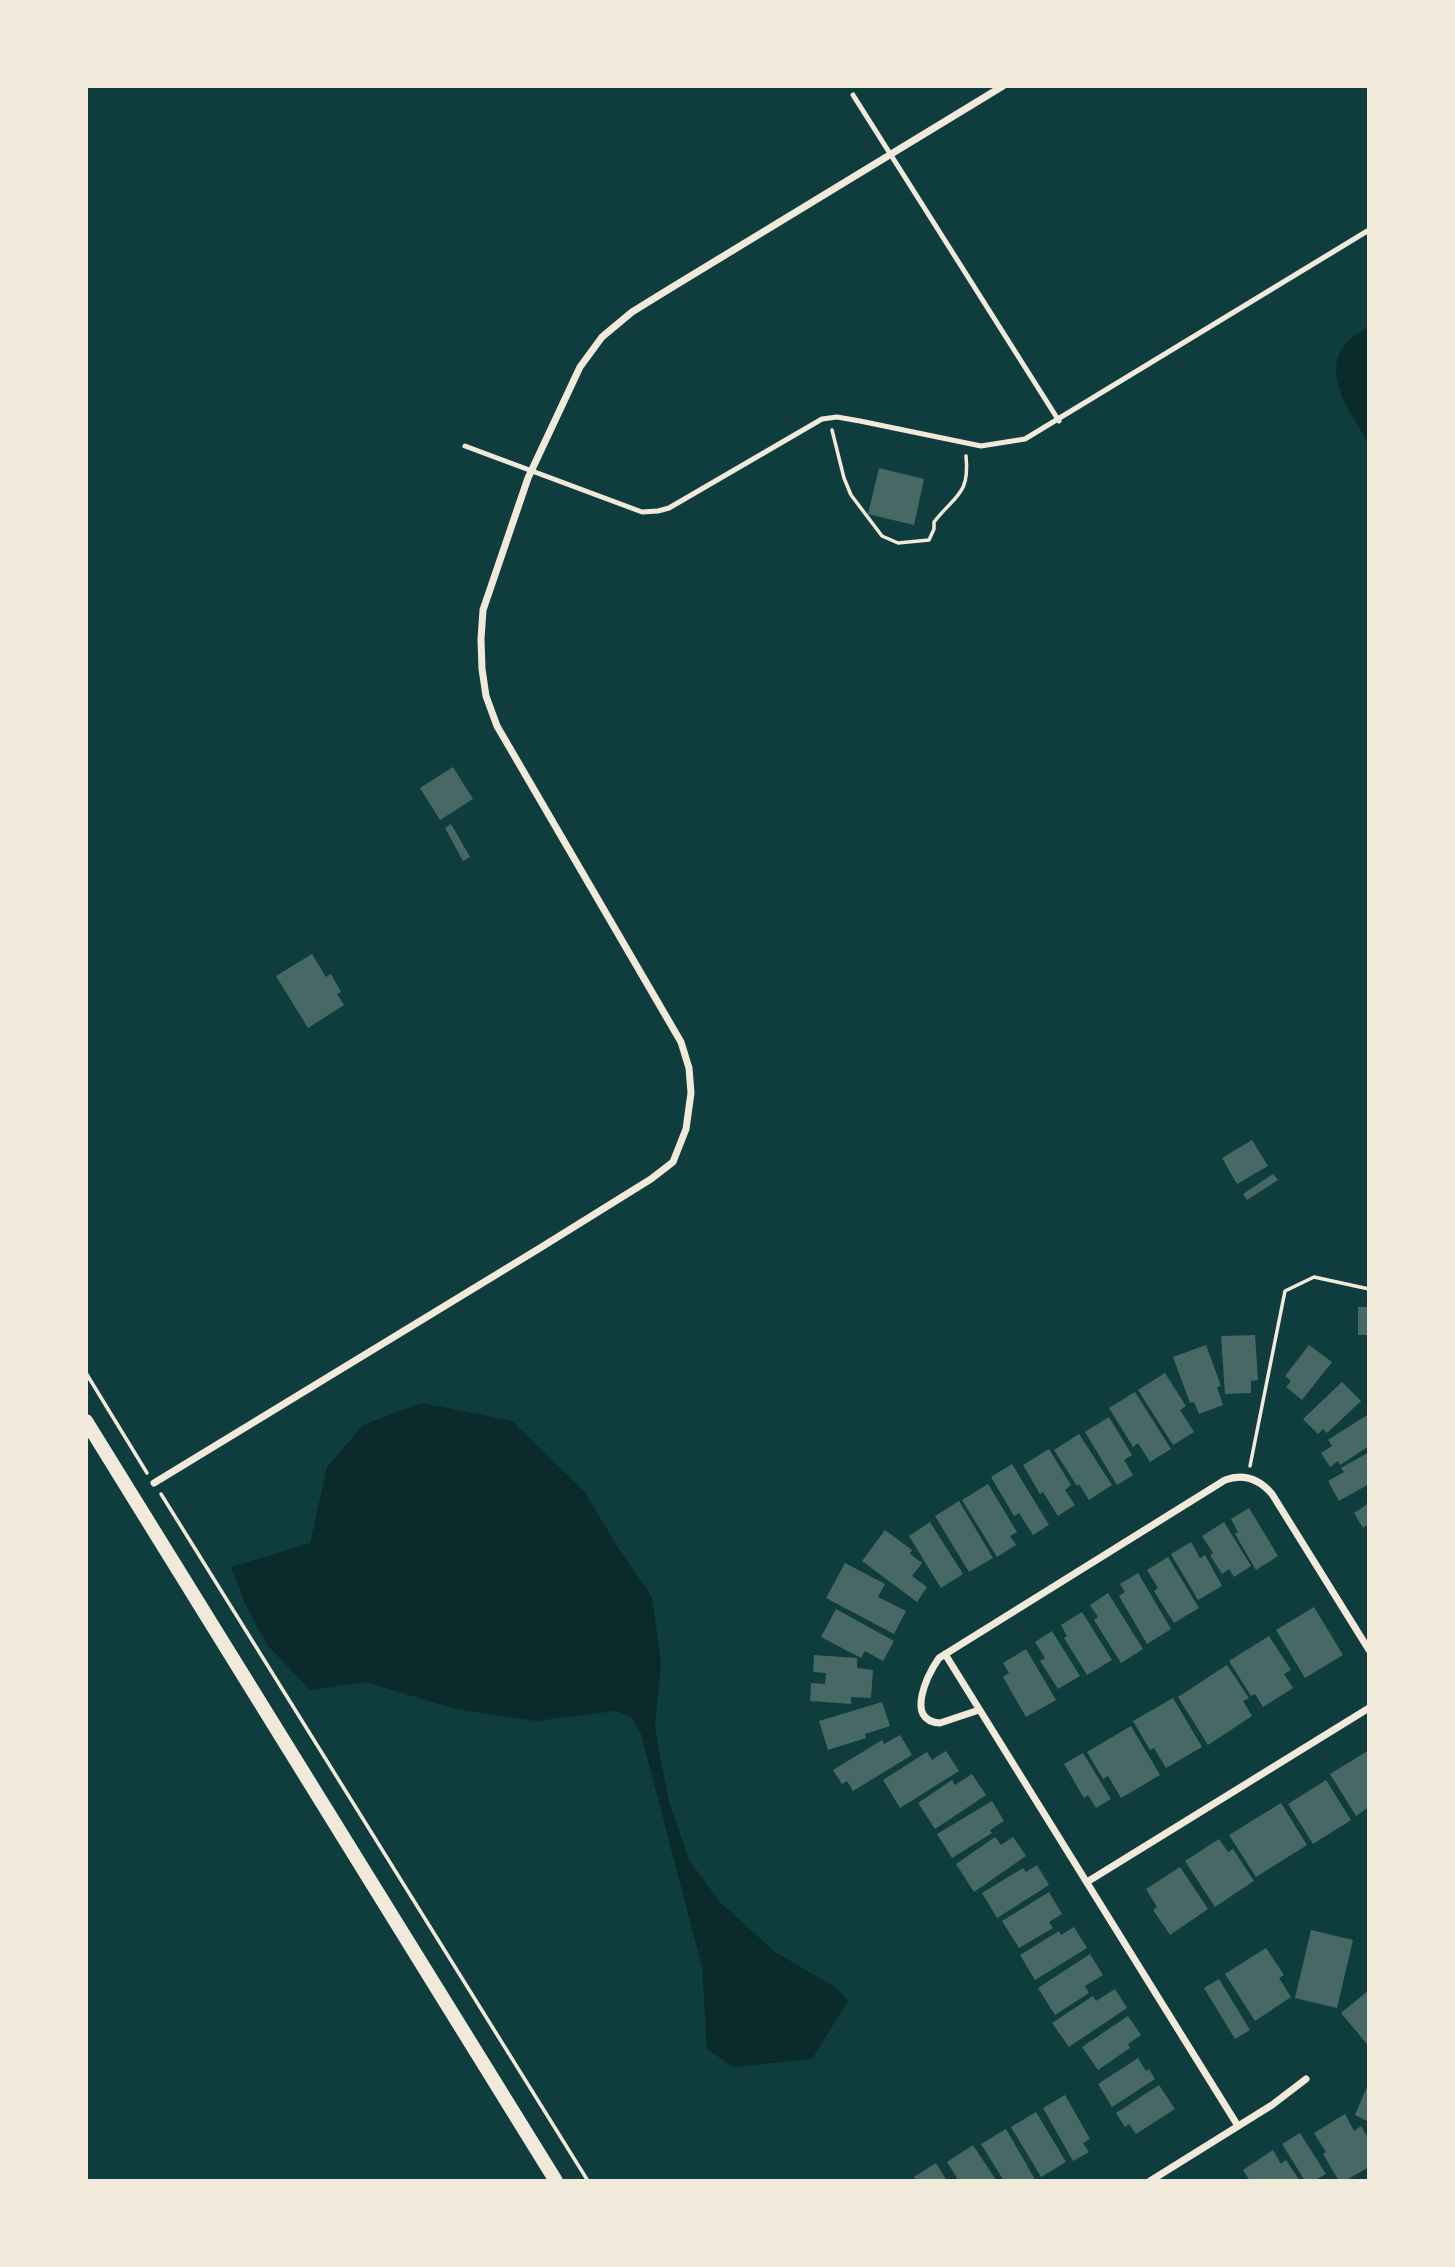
<!DOCTYPE html>
<style>
body{margin:0}
#map{position:relative;width:1455px;height:2267px;overflow:hidden;background:#0f3d3e;font-family:"Work Sans",sans-serif}
canvas{display:block}
.frame{position:absolute;inset:0;border:88px solid #f1e9da;pointer-events:none}
</style>
<div id="map">
<canvas width="1455" height="2267"></canvas>
<div class="frame"></div>
</div>
<script>
const ctx = document.querySelector('canvas').getContext('2d');
ctx.lineJoin = 'round';
function fill(path, color) { ctx.fillStyle = color; ctx.fill(path, 'evenodd'); }
function trace(path, color, width, dash) { ctx.strokeStyle = color; ctx.lineWidth = width; ctx.lineCap = dash ? 'butt' : 'round'; ctx.setLineDash(dash || []); ctx.stroke(path); }
const water = new Path2D(`
 M1369,329v114c-18,-29 -52,-74 -19,-104 7,-5 11,-9 19,-10z
 M421,1403l91,18 73,71 32,54 35,51 9,65 -6,66 13,70 21,62 31,42 55,50 60,35 13,14 -36,58 -79,8 -26,-18 -5,-82 -61,-233 -9,-16 -17,-7 -79,10 -81,-12 -89,-27 -56,8 -42,-44 -22,-40 -15,-39 79,-24 17,-76 36,-42z`);
const building = new Path2D(`
 M879,468l45,11 -10,46 -46,-11z
 M453,767l20,32 -33,21 -20,-32z
 M451,824l19,33 -7,4 -18,-33z
 M312,954l14,23 5,-3 10,18 -4,2 7,11 -36,23 -32,-52z
 M1252,1140l16,26 -31,18 -15,-26z
 M1273,1174l5,6 -31,20 -4,-6z
 M1358,1307h11v28h-11z
 M1255,1335l3,45 -7,1v12l-26,1 -4,-58z
 M1206,1345l15,41 -4,1 6,18 -24,9 -5,-12 -4,1 -17,-46z
 M1309,1345l23,17 -30,38 -16,-13 5,-6 -6,-5z
 M1165,1373l21,33 -6,4 14,22 -21,13 -35,-55z
 M1342,1382l19,19 -34,32 -4,-4 -5,5 -15,-15z
 M1135,1392l36,57 -21,13 -12,-19 -5,4 -24,-39z
 M1367,1415l2,4v27l-29,19 -2,-4 -8,6 -9,-14 11,-7 -4,-6z
 M1109,1417l23,38 -8,5 9,15 -16,10 -32,-53z
 M1079,1434l33,51 -23,15 -10,-16 -2,2 -23,-36z
 M1049,1449l22,36 -6,5 10,15 -17,11 -15,-24 -3,2 -17,-29z
 M1369,1452v32l-30,17 -11,-20 16,-9 -3,-4z
 M1012,1464l37,61 -16,10 -14,-22 -5,3 -23,-39z
 M988,1484l29,48 -7,4 6,9 -19,12 -35,-57z
 M959,1501l34,57 -24,14 -34,-56z
 M1369,1503v21l-6,4 -9,-15z
 M1249,1508l29,48 -22,14 -21,-36 3,-2 -7,-13z
 M930,1522l33,52 -22,14 -32,-52z
 M1224,1522l27,44 -17,11 -5,-8 -7,5 -12,-19 3,-2 -11,-17z
 M885,1530l27,20 -2,4 12,9 -10,13 15,11 -10,15 -55,-41z
 M1191,1542l9,16 5,-3 17,31 -24,14 -27,-46z
 M1168,1557l31,51 -25,15 -20,-32 4,-3 -11,-18z
 M845,1563l40,21 -7,13 28,14 -12,23 -68,-36z
 M1138,1573l33,56 -24,15 -28,-48 6,-4 -5,-8z
 M1108,1593l35,56 -22,14 -27,-43 4,-3 -8,-12z
 M1314,1607l29,48 -38,23 -29,-48z
 M836,1609l58,32 -11,20 -18,-10 -4,7 -40,-21z
 M1082,1612l30,48 -25,15 -23,-37 3,-2 -6,-11z
 M1052,1631l28,45 -22,13 -18,-28 5,-3 -10,-16z
 M1269,1636l22,34 -7,4 9,14 -30,19 -8,-13 -4,2 -22,-35z
 M1026,1649l30,51 -30,17 -23,-40 6,-4 -6,-10z
 M814,1655l43,3v10l16,2 -2,28 -20,-1v7l-41,-3 1,-18 14,1 1,-11 -13,-1z
 M1227,1665l22,33 -6,3 9,15 -44,29 -30,-48z
 M1173,1698l29,49 -36,21 -12,-20 -4,2 -17,-29z
 M882,1702l8,24 -25,8 1,4 -38,12 -9,-29z
 M1131,1726l29,49 -39,23 -13,-22 -5,3 -16,-27z
 M900,1735l12,20 -59,36 -6,-10 -5,3 -9,-14 49,-30 2,4z
 M1369,1750v57l-13,9 -26,-42z
 M946,1751l13,20 -59,37 -17,-28 44,-28 5,8z
 M1083,1753l28,46 -15,9 -8,-13 -4,3 -20,-34z
 M972,1774l14,21 -51,34 -17,-26 34,-23 3,5z
 M1326,1780l25,40 -38,24 -25,-40z
 M992,1801l12,20 -14,9 2,3 -40,25 -15,-24z
 M1281,1803l26,42 -51,32 -27,-42z
 M995,1837l6,8 12,-8 13,19 -52,36 -18,-28z
 M1219,1839l9,13 5,-3 21,32 -39,26 -30,-46z
 M1037,1865l12,20 -52,33 -15,-25 41,-25 3,4z
 M1180,1867l28,42 -38,26 -17,-25 4,-3 -11,-18z
 M1049,1892l13,22 -13,8 4,6 -34,20 -17,-27z
 M1074,1927l13,21 -52,32 -15,-25 39,-24 2,4z
 M1311,1930l42,10 -16,68 -42,-10z
 M1266,1948l18,27 -5,3 12,19 -36,24 -30,-47z
 M1090,1954l13,21 -18,11 4,7 -34,22 -17,-27z
 M1219,1979l31,51 -15,9 -31,-51z
 M1115,1989l12,19 -58,39 -17,-24 41,-27 3,5z
 M1369,1990v52l-2,2 -26,-31z
 M1128,2016l13,19 -13,9 2,4 -32,22 -16,-23z
 M1138,2058l8,13 3,-2 6,10 -43,28 -14,-23z
 M1369,2082v40l-14,-7z
 M1159,2085l16,24 -39,25 -7,-10 -4,3 -9,-14z
 M1065,2095l25,44 -7,4 6,9 -16,9 -30,-53z
 M1036,2112l30,50 -25,15 -30,-50z
 M1345,2114l9,17 7,-5 8,14v27l-24,14h-6l-16,-27 3,-2 -12,-19z
 M1006,2129l30,52h-32l-23,-37z
 M1300,2133l26,41 -12,7h-9l-23,-37z
 M973,2145l23,35 -2,1h-35l-12,-19z
 M1273,2150l8,14 5,-4 14,21h-50l-7,-11z
 M936,2163l11,18h-30l-3,-4z`);
const path = new Path2D(`
 M832,430l12,48 7,17 31,41 16,7 31,-3 5,-11v-7c21,-27 36,-27 32,-66
 M86,1373l61,100
 M1250,1466l35,-175 29,-14 55,12
 M161,1494l427,687`);
const service = new Path2D(`
 M853,95l206,326
 M465,446l177,66 16,-1 11,-3 153,-89 15,-2 23,4 121,25 44,-7 344,-209`);
const minor = new Path2D(`
 M154,1483l386,-235 111,-69 22,-17 13,-33 5,-36 -2,-25 -8,-26 -184,-316 -11,-30 -4,-27 -1,-30 2,-29 45,-132 52,-111 22,-30 30,-25 34,-21 337,-205
 M945,1654l293,472
 M979,1710l-39,13c-36,-2 -12,-49 -1,-65l286,-178c19,-7 34,-1 47,14l97,156
 M1087,1882l282,-174
 M1150,2181l122,-76 34,-26`);
const secondary = new Path2D(`
 M86,1421l470,760`);
fill(water, '#0a2a2b');
fill(building, '#486865');
trace(path, '#f1e9da', 3.5);
trace(service, '#f1e9da', 5);
trace(minor, '#f1e9da', 7);
trace(secondary, '#f1e9da', 14);
</script>
